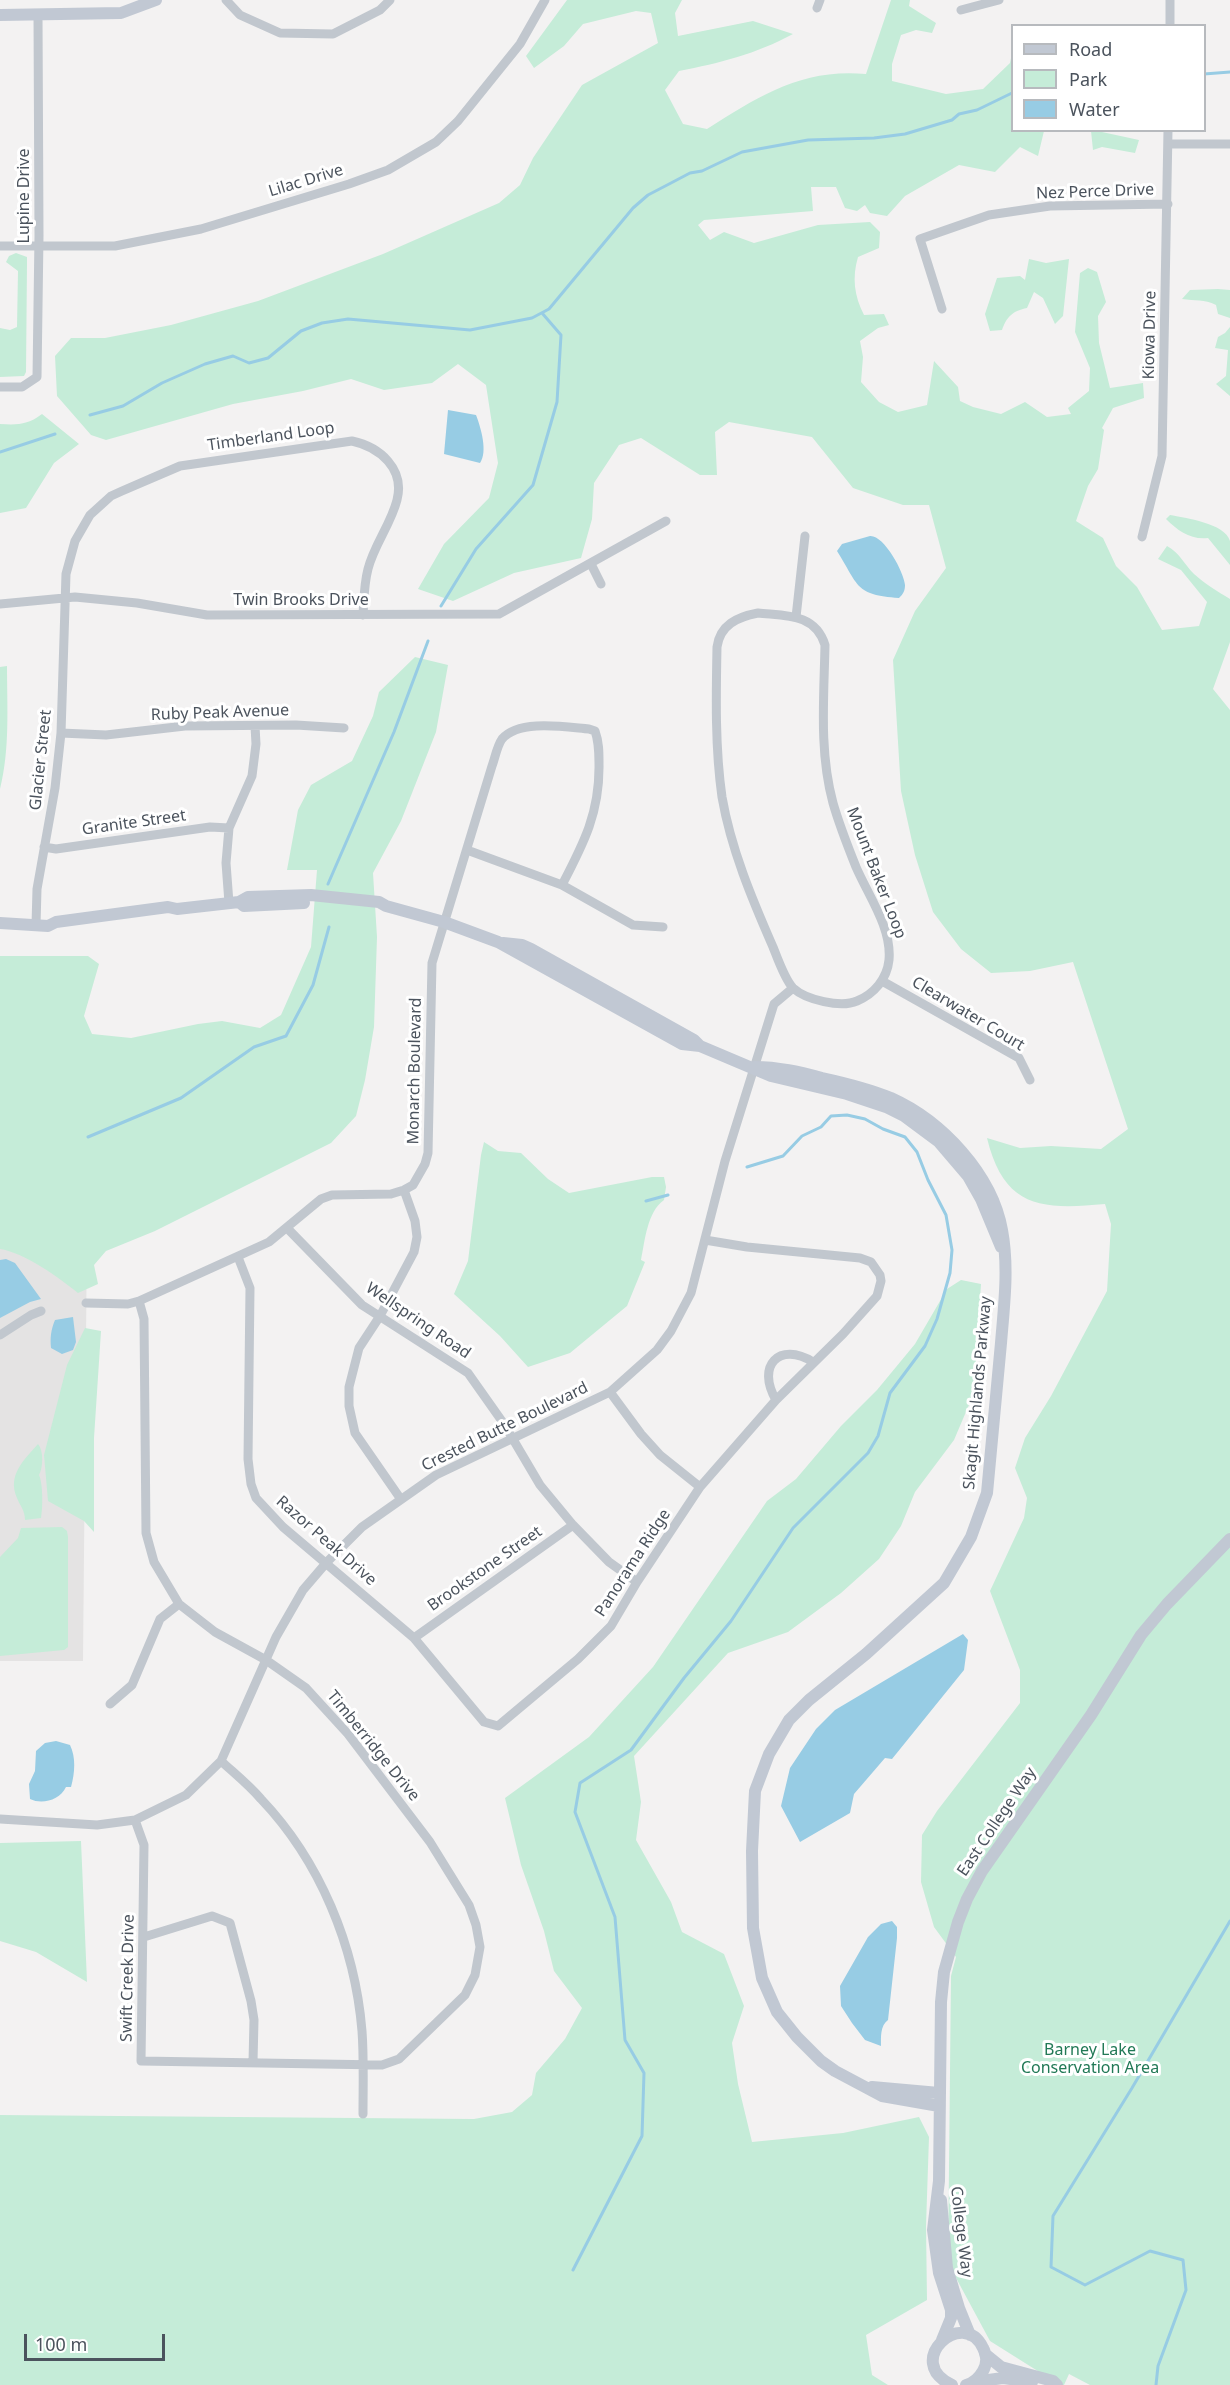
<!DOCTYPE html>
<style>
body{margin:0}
#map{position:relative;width:1230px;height:2385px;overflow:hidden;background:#f3f2f2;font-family:"Noto Sans",sans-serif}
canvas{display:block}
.legend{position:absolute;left:1011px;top:24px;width:195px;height:108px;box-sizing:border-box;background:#fff;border:2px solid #b7babe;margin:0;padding:8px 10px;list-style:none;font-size:18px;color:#4b535d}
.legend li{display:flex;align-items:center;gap:12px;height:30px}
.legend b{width:30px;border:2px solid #b7babe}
.scale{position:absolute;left:24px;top:2334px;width:141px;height:27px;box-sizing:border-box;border:3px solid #4b535d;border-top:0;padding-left:8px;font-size:18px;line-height:21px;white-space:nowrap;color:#4b535d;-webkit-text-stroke:4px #fff;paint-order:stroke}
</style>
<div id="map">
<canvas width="1230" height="2385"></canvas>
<ul class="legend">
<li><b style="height:8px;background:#c1c8d3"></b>Road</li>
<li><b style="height:16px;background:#c5ecd8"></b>Park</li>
<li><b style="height:16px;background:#97cce4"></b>Water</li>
</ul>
<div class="scale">100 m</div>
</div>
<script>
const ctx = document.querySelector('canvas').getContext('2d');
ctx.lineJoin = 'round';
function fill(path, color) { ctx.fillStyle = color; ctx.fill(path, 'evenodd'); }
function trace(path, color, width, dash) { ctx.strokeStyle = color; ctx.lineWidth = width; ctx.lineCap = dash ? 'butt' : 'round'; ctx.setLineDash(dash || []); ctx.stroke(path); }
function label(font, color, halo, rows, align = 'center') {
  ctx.font = font + ' "Noto Sans",sans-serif'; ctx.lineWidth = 6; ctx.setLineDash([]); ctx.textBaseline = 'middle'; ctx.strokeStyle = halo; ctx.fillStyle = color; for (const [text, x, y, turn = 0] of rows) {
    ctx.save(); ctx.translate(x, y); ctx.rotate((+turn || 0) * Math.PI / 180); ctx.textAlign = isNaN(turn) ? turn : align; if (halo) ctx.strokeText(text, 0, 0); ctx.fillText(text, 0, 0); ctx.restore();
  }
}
const education = new Path2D(`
 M0,1232h87l-4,429h-83z`);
const green = new Path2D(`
 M567,0h115l-7,13 3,23 75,-15 40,13c-37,20 -73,29 -114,37l-14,19 18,34 24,5c52,-33 95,-61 159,-55l25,-74h19l-1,6 27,17 -4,10 -16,-3 -15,5 -9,29v17l54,13 37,-5 27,-26 2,-10v77l32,1 -6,25 -18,-9 -25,25 -36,-7 -54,31 -18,20 -17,-3 -5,-8 -8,6 -12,-3 -9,-21h-25l2,24 -109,9 -6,5 12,15 14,-8 30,11 64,-18 52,-3 10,10 -1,16 -21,9c-6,20 -4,39 6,58l20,-1 5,11 -11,3 -18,13 3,16 -2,25 18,20 19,10 29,-7 7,-44 24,26 2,14 13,6 28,7 24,-12 22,15 24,-3 -3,-6 21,-17 1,-23 -15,-36 5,-59 8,-5 9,4 9,30 -8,14 1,27 11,45 33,-5 1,15 -31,10 -11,20 2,2 -6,39 -10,17 -12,35 27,17 13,28 21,21 25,43 37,-4 8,-24 -26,-32 -23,-11 9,-13c14,8 16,17 27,28 11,10 23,17 36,25v43l-17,47 17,21v1675h-140l-21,-11 -5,11h-4l-70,-44 -42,-78 3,-287 5,-19 -22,-30 -13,-45 1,-47 15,-24 83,-108v-33l-30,-79 34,-73 3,-20 -12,-30 10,-30 26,-42 56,-105 4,-67 -6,-20c-64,6 -101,4 -118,-66l33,10 31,-2 50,3 27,-20 -55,-167 -43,9 -39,2 -30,-24 -28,-37 -18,-57 -14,-64 -8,-131 22,-49 31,-43 -17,-63h-26l-50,-17 -41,-51 -83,-15 -14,10 2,43h-17l-59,-37 -22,7 -25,38 -2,36 -11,39 -67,15 -61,28 -35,-12 26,-45 45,-46 9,-35 -12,-78 -28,-21 -26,19 -48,7 -33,-11 -48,12 -70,13 -127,36 -15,-5 -34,-39 -2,-40 16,-18h34l66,-13 87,-24 125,-47 116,-51 21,-18 13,-27 49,-73 76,-42 -7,-30 -15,-2 -53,13 -19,22 -30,22 -8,-12z
 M1091,131h11v1l37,8 -4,13 -33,-6 -9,3z
 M16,253l11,4v7l-1,108 -2,4 -24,1v-49l10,2 7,-3 1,-56 -12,-9 3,-6z
 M1029,259l17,4 23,-4 -6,57 -8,8 -12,-26 -9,-6 -7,16c-14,3 -20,8 -25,22l-12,1 -5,-17 12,-36 23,-2 5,4z
 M1218,289l12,1v28l-12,-4 -2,-9c-12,-6 -21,-4 -34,-6l8,-9z
 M1230,327v69l-14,-12 10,-8 2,-26 -13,-2 3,-11 7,-4z
 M42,414l37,30 -25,19 -28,45 -26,5v-89c17,1 28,1 42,-10z
 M1170,515c15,3 55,8 60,26 0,7 0,17 0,24l-22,-27c-17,2 -30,-7 -42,-19z
 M415,657l33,8 -12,67 -35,89 -28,52 4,64 -3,90 -9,53 -9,36 -25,27 -176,88 -49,20 -12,14 4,19 -20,9c-18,-15 -55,-41 -78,-44v-293h88l11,8 -15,52 8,18 39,4 67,-14 24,-3 38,7 21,-13 30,-68 6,-77h-30l11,-60 13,-25 41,-24 21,-45 6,-24z
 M7,666c0,42 3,82 -7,123v-122z
 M484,1142l14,9 23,2 27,26 21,14 83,-16h12l2,10 -2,13c-17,12 -19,41 -23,60l4,2 -18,44 -57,47 -42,14 -28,-31 -46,-42 14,-33 13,-106z
 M961,1280l20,4 -7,109 -20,47 -39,52 -14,34 -22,33 -38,34 -53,39 -60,21 -94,103 7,46 -5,38 35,62 11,30 42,22 20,52 -12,37 6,41 14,58 91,-9 76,-16 10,20 -3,89 1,74 -61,35 6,40 16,10h-888v-270l474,4 38,-7 20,-17 4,-22 29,-34 17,-31 -28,-37 -10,-40 -23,-66 -16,-67 84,-61 64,-70 114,-166 29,-22 45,-53 36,-36 38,-46 32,-55z
 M85,1328l16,3 -7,107v94l-10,-11 -36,-20 -4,-46 23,-90z
 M38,1444c6,7 5,24 1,31 4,9 4,32 2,43l-16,2c0,-10 -5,-14 -8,-22 -10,-23 7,-38 21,-54z
 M62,1527l5,4 1,6v110l-4,3 -64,6v-99l18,-19 3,-10z
 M81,1841l6,141 -51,-30 -36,-11v-98z`);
const water = new Path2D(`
 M448,410l28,5c5,13 12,37 4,48l-36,-9z
 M870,536c14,-1 34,36 35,49 0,6 -2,9 -6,13 -44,-3 -40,-12 -62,-47l5,-7z
 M6,1259l9,4 26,36 -11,3 -30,16v-58z
 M73,1317l3,25 -3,8 -11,4 -11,-6c-1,-11 0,-18 4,-28z
 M963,1634l5,6 -4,30 -72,89 -7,-1 -31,36 -4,19 -50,29 -19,-36 9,-38 26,-39 19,-19z
 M56,1741l14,4c6,12 5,28 1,42h-5c-6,13 -24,18 -36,12l-1,-15 6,-13 1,-20 9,-8z
 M892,1921l5,6v11l-9,82c-8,6 -7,17 -7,26l-16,-6 -13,-17 -11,-17 -1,-20 28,-49 13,-13z`);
const stream = new Path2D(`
 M1204,74l26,-2
 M90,415l33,-9 39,-23 43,-19 28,-8 16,7 19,-5 33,-27 21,-8 26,-4 122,11 62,-12 17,-9 84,-101 15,-13 23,-12 19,-10 12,-2 40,-19 66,-12 66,-2 31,-4 47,-14 7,-6 18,-4 35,-17
 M0,452l55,-18
 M441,606l35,-57 57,-64 24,-83 4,-67 -19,-22
 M328,884l66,-152 34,-91
 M88,1137l93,-39 73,-51 32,-11 27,-51 16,-58
 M646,1201l22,-6
 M573,2270l69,-134 2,-63 -19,-33 -10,-123 -40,-105 5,-29 51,-33 53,-72 47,-57 62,-93 75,-75 10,-17 12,-43 35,-47 12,-27 13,-46 2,-23 -6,-35 -18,-35 -11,-28 -12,-15 -22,-8 -18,-10 -18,-4 -16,1 -10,11 -19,9 -19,20 -36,11
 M1156,2385l2,-19 28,-76 -3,-30 -33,-9 -65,34 -34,-18 2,-51 79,-128 98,-167`);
const street = new Path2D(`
 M226,0l14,15 40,18 53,1 47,-24 10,-10
 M817,8l3,-8
 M961,10l38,-10
 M1170,26v-26
 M1168,144h62
 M0,246h115l86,-17 148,-45 39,-14 48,-28 22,-21 62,-77 25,-44
 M942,309l-22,-70 69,-24 61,-9 118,-2
 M0,387h22l15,-10 2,-141 -1,-221
 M1142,537l20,-81 6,-326
 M591,564l10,20
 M0,604l75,-7 62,6 70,12 292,-1 167,-93
 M758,613c27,3 57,0 67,32 -1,52 -6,107 8,158 6,21 15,44 23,64 12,28 36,61 33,93 -2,19 -15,34 -32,41 -16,7 -51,-1 -64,-13 -8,-8 -16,-31 -20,-41 -21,-48 -42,-98 -51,-150 -7,-49 -6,-101 -5,-150 3,-22 20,-30 41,-34z
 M796,617l9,-81
 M61,733l45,2 79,-9 111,-1 48,3
 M44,847l12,2 154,-22 19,1
 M467,850l95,35 71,40 30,2
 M229,903l-3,-40 3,-35 23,-52 4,-32 -1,-18
 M36,925l1,-36 18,-101 6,-55 5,-159 9,-33 15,-26 21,-19 11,-5 58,-25 172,-25c28,6 53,28 45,59 -6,24 -23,45 -29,69 -4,15 -4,30 -5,46
 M882,981l137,77 11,22
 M287,1228l75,77 106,68 36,51 36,61 33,40 36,37 28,20
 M238,1257l12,31 -2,171 3,25 5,14 27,29 131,111 70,84 14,4 80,-67 33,-33 26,-44 63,-95 76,-87 67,-66 34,-38 4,-15 -1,-6 -9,-13 -11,-4 -113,-11 -42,-7
 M86,1303l42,1 11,-3 130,-59 52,-43 11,-4 59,-1 13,-4 9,-5 12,-21 3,-11 4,-190 60,-197c3,-8 5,-20 10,-27 17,-20 63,-12 87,-10l6,2c4,11 4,21 4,32 1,49 -15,80 -37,122
 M0,1335l31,-20 10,-4
 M610,1392l31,42 19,21 40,32
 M776,1400c-20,-34 3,-59 37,-38
 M400,1498l-45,-65 -6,-27v-19l10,-39 21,-32 34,-64 3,-15 -2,-16 -11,-31
 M414,1638l159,-113
 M110,1704l22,-19 28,-66 19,-15
 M221,1761c13,12 28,24 40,38 59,62 94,147 101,232 2,27 1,55 1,83
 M0,1819l97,6 38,-5 51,-25 35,-34 55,-124 27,-47 24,-28 35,-35 74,-52 174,-83 47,-42 14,-19 20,-38 34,-132 49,-157 19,-16
 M135,1820l9,25 -3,216 241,4 17,-6 66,-64 10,-20 5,-28 -4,-22 -7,-20 -39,-63 -82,-108 -42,-46 -40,-28 -51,-28 -36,-28 -25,-42 -8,-29 -2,-214 -5,-18
 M144,1937l68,-21 18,7 21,78 3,19 -1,42`);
const secondary = new Path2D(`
 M0,15l121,-2 35,-13
 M239,902l9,-5 63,-2 68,7 7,4 58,16 54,20 184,102 18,2 71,30 76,18 39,13 18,9 35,26 29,34 13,23 20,48
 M0,923l48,3 8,-4 112,-15 9,2 62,-7 5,4 60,-3
 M503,943l19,2 9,4 163,91 5,5
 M755,1067c23,0 44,5 67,11 23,5 47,11 69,20 51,23 101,76 111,132 7,37 2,76 -1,113 -5,50 -9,100 -14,150l-16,44 -27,46 -78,71 -57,46 -20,20 -20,34 -14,37 -3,60 1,77 9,50 15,34 20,25 24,24 14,10 47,25 57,10
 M872,2087l67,6
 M941,2200l6,68 12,40 11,27
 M942,2340l9,-22v-8l-12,-37 -6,-43 6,-49 2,-179 3,-30 14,-50 9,-23 15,-28 109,-156 50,-80 26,-31 63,-65
 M985,2354l16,13 52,14 4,4
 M974,2382l29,-4 29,4
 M952,2385c-50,-23 11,-79 31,-37 4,7 4,16 0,23 -4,7 -9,12 -17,14`);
const streetNames = [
 ["Lilac Drive",306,181,-17],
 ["Nez Perce Drive",1095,192,-2],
 ["Lupine Drive",24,196,-90],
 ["Kiowa Drive",1150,335,-89],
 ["Timberland Loop",271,437,-8],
 ["Twin Brooks Drive",301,600],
 ["Ruby Peak Avenue",220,713,-2],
 ["Glacier Street",41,760,-84],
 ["Granite Street",134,823,-8],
 ["Mount Baker Loop",876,873,69],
 ["Clearwater Court",968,1014,31],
 ["Monarch Boulevard",415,1071,-89],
 ["Wellspring Road",418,1321,34],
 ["Skagit Highlands Parkway",978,1393,-85],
 ["Crested Butte Boulevard",505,1427,-26],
 ["Razor Peak Drive",326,1541,41],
 ["Panorama Ridge",633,1563,-57],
 ["Brookstone Street",485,1569,-35],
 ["Timberridge Drive",373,1746,51],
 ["East College Way",997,1822,-56],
 ["Swift Creek Drive",128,1978,-89],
 ["College Way",961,2232,83]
];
const parkNames = [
 ["Barney Lake",1090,2050],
 ["Conservation Area",1090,2068]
];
fill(education, '#e4e3e3');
fill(green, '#c5ecd8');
fill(water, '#97cce4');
trace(stream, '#97cce4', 3);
trace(street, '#c1c7ce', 9);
trace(secondary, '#c1c8d3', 12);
label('16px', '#4b535d', '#fff', streetNames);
label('16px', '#217956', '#fff', parkNames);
</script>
